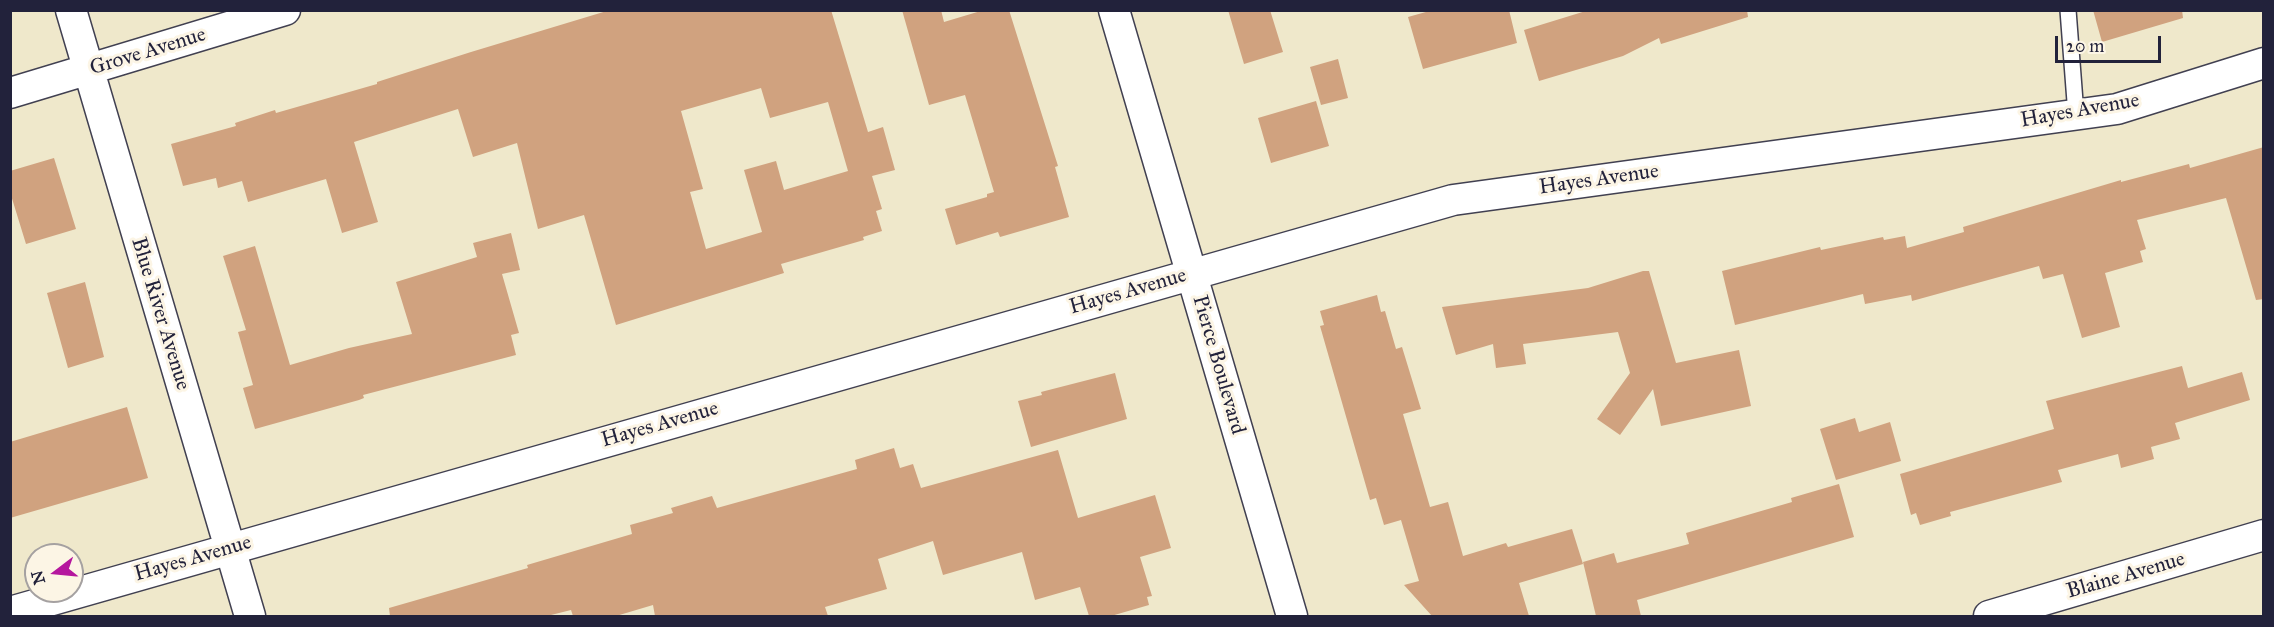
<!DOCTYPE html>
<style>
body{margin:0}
#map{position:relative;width:2274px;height:627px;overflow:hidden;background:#efe8cb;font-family:"IM FELL Great Primer",serif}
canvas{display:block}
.frame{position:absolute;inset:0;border:12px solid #22223b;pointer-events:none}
.north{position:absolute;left:24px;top:543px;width:60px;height:60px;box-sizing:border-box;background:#fcf5e5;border:2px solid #a5a1a1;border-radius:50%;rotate:254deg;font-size:16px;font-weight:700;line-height:24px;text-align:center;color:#22223b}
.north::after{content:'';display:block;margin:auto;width:21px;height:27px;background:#b5179e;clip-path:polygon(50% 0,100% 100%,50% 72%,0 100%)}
.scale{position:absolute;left:2055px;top:36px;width:106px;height:27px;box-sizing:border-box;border:3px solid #22223b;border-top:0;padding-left:8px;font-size:18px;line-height:21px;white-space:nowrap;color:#22223b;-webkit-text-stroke:4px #fcf5e5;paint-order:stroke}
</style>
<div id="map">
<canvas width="2274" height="627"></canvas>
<div class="frame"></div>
<div class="north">N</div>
<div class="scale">20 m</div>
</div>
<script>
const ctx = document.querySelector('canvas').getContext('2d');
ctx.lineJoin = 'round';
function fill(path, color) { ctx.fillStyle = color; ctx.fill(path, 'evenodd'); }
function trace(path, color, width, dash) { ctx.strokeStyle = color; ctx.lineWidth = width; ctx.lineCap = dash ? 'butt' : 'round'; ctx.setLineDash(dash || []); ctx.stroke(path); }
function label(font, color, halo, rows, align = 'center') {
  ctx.font = font + ' "IM FELL Great Primer",serif'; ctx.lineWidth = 6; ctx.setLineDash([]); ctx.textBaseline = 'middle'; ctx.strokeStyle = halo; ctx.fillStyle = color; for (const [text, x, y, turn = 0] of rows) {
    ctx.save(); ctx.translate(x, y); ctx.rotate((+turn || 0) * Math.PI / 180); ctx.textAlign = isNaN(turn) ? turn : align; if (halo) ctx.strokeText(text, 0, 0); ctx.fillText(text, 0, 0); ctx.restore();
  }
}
const building = new Path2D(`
 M610,10h221l37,122 15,-5 12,43 -23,6 10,33 -6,2 6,20 -19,6 1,3 -83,24 3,9 -168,52 -32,-110 -46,14 -21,-86 -44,14 -15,-48 -104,33 24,80 -36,11 -16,-54 -78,23 -6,-21 -24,7 -2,-10 -33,8 -12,-42 65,-18 -1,-3 40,-13 1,3 101,-29v-2l94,-30zM761,88l9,30 58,-16 20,69 -64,19 -8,-29 -32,9 18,62 -56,17 -16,-57 13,-3 -22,-78z
 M902,10h39l3,12 40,-12h25l49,156 -3,1 14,50 -69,20 -2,-5 -42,13 -11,-36 42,-12v-3l7,-2 -29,-97 -36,10z
 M1228,10h42l13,42 -39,12z
 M1433,10h76l8,33 -94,26 -15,-52z
 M1589,10h158l1,7 -87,27 -2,-6 -36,18 -84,25 -15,-51z
 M2093,10h89l1,8 -81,24z
 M1338,59l10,39 -27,7 -11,-38z
 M1316,101l13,45 -58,17 -13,-45z
 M2264,147v152l-8,1 -30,-102 -89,22 9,29 -6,2 3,11 -38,11 15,54 -38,11 -19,-64 -20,5 -4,-13 -127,35 -1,-6 -46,9 -2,-10 -128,31 -13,-54 98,-24 1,3 62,-13 1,3 21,-4 2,12 57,-16 -1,-5 158,-47v2l68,-18 1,4z
 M54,158l22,71 -50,15 -16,-52v-21z
 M511,233l9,37 -18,4 17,59 -8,2 5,20 -153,40 1,3 -5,2 -104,29 -12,-41 10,-3 -15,-53 8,-2 -23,-74 32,-10 35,119 59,-17 63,-14 -16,-52 81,-25 -4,-14z
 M1643,271h6l27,92 63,-13 12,56 -90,20 -8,-37 -33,46 -23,-16 33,-46 -12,-41 -95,12 3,20 -30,4 -3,-24 -37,11 -14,-48 146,-19z
 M85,282l19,75 -36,11 -21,-75z
 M1377,295l4,17 4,-1 11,38 6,-2 19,62 -18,5 27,93 18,-5 15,54 43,-13 2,4 64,-18 11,35 -64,19 10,33h-97l-28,-31 15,-4 -18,-61 -17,5 -8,-27 -6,2 -50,-174 4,-1 -4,-14z
 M2182,366l6,22 54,-16 8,28 -75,23 5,16 -29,8 3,12 -33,9 -3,-14 -60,16 4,12 -112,30 1,4 -31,9 -4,-12 -5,2 -11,-41 154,-45 -8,-28z
 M1115,373l12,46 -96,28 -13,-46 24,-6 -1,-3z
 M127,407l21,71 -138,40v-76z
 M1855,418l4,14 31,-10 11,39 -65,19 -16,-51z
 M894,448l6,20 13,-4 8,24 137,-38 20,68 77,-23 16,53 -31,9 12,39 -5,1 2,8 -38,11h-22l-9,-29 -45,13 -13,-48 -79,23 -10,-34 -55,18 9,30 -62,18 3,9h-173l-2,-11 -37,11h-43l-2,-6 -24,6h-157l-1,-8 139,-40 -1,-3 105,-31 -2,-9 43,-12 -2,-5 41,-12 5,12 140,-39 -2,-9z
 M1839,484l15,53 -217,63 4,16h-45l-13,-54 31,-9 3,10 72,-19 -3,-11 106,-31 -1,-4z`);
const service = new Path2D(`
 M2068,10l8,105`);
const minor = new Path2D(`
 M71,10l179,606
 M1114,10l178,606
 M10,93l275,-83
 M10,612l1443,-412 664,-91 147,-46
 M1989,616l275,-81`);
const streetNames = [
 ["Grove Avenue",148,52,-17],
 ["Hayes Avenue",2080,111,-10],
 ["Hayes Avenue",1599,180,-8],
 ["Hayes Avenue",1128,292,-16],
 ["Blue River Avenue",160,314,73],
 ["Pierce Boulevard",1218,365,74],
 ["Hayes Avenue",660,425,-16],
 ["Hayes Avenue",193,559,-16],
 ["Blaine Avenue",2126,576,-16]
];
fill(building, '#d0a27f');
trace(service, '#414051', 18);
trace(minor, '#414051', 33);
trace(service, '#fff', 15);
trace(minor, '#fff', 30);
label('21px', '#22223b', '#fcf5e5', streetNames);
</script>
